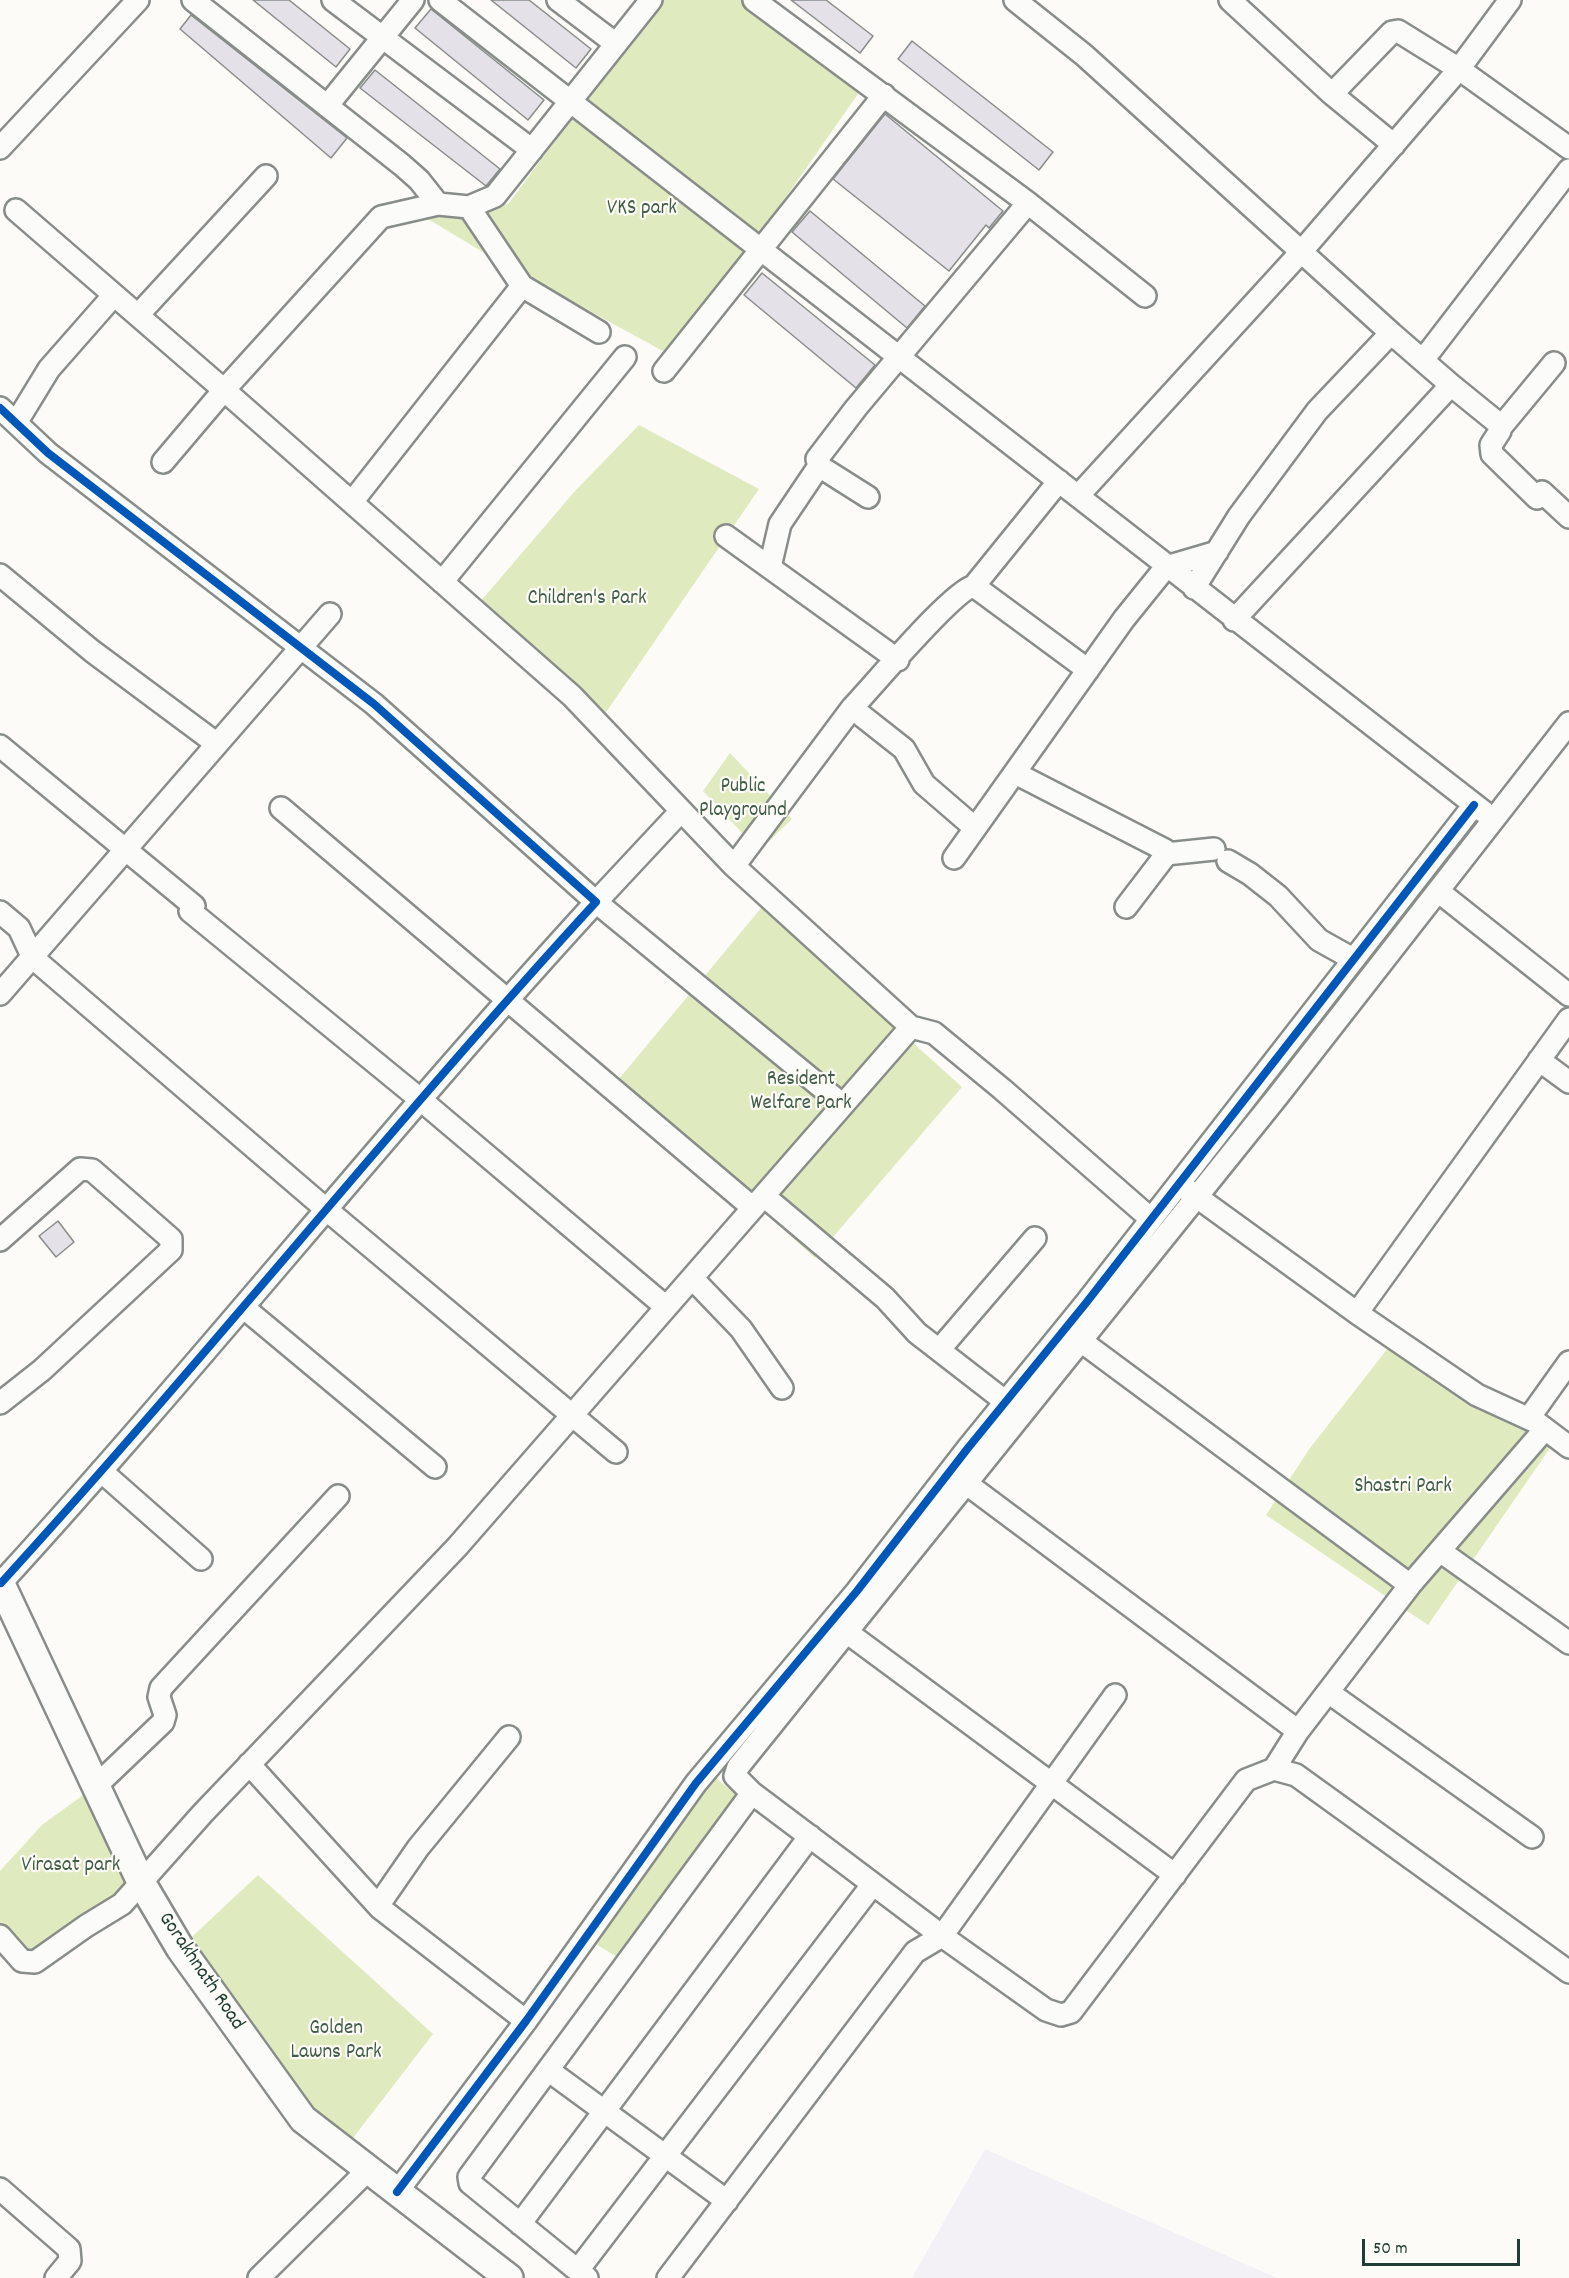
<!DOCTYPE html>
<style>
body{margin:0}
#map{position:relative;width:1569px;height:2278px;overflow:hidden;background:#fcfbf8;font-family:Dekko,sans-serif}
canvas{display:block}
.scale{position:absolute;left:1362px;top:2239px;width:158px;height:27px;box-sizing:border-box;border:3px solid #1f3d34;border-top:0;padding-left:8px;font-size:18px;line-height:21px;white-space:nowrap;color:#1f3d34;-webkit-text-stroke:4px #fdfcf7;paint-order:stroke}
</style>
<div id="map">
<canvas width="1569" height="2278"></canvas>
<div class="scale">50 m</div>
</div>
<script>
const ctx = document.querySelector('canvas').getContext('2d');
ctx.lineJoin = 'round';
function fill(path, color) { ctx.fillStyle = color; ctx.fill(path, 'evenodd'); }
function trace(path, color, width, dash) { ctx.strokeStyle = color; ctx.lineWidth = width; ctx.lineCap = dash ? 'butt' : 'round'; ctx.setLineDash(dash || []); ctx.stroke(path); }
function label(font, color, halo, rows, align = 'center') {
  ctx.font = font + ' Dekko,sans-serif'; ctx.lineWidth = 4.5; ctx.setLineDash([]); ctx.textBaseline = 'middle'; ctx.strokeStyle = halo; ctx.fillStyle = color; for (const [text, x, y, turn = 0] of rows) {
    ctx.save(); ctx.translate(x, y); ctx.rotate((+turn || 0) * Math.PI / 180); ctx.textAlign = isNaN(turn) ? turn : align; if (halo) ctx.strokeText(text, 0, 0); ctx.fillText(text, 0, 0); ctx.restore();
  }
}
const built = new Path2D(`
 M985,2149l292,129h-365z`);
const green = new Path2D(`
 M660,0h111l101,74 -198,283 -178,-97 -78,-47 60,3 31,-13z
 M639,425l120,64 -161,235 -124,-115 101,-118z
 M730,753l62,66 -33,32 -56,-60z
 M762,907l200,180 -147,171 -197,-178z
 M1395,1339l162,99 -129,187 -162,-110 44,-67z
 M707,1771l31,25 -119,162 -32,-19z
 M90,1790l44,90 -17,19 -90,54 -27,-27v-55l42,-46z
 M258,1875l175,159 -90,117 -163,-203z`);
const building = new Path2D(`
 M253,0h36l61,49 -14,18z
 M491,0h38l62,49 -15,19z
 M791,0h35l47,36 -13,17z
 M431,9l113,91 -16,20 -113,-92z
 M191,15l156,123 -16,20 -151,-129z
 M912,41l141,111 -14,18 -141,-111z
 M375,70l125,99 -14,17 -126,-98z
 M885,114l118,97 -14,17 -3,-3 -37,46 -116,-92z
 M810,211l115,95 -18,22 -115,-96z
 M762,273l113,92 -19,23 -112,-93z
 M58,1221l16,21 -18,15 -17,-21z`);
const minor = new Path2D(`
 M193,0l209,165 17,15 19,24
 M333,0l199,150
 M440,0l1044,812
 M558,0l58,44
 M754,0l274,203 117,93
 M1015,0l69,55 307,278 -74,78 -78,105 -45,72
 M1230,0l102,94 60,-62 6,-1 61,38 51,-69
 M1332,94l62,51
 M327,106l86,-106
 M0,148l138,-148
 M16,210l208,180 157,-173 57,-13 31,3 26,-11 156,-196
 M522,286l77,46
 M138,315l128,-139
 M1423,360l146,-190
 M664,371l220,-276
 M1451,385l48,39 1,7 -9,14 1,9 45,44
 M0,408l48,45 326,251 222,198c-204,222 -392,459 -595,681
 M16,423l33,-54 65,-74
 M1501,427l53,-64
 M163,462l61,-72 348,306 162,170 177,161 23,6 68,56 149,130
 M1542,492l27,25
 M1078,496l223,-244 158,-183 110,79
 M868,497l-49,-31 -2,-7 39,-51 172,-205
 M352,502l170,-216 -53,-79
 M726,536l172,124
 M770,567l10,-43 39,-58
 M0,575l92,76 125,93
 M442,582l183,-225
 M974,586l85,-105
 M1234,620l217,-235 -60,-52
 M0,746l194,160
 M1015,773l150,77v6l-39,51
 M281,808l472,400
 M681,811l-85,91 247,203
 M975,828l-51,-44 -20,-35 -52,-41c21,-22 101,-118 122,-122l114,84
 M1166,854l48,-5
 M954,858l170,-239 42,-52 51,-15
 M1228,861l22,13 28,22 41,44 34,19
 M734,866l118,-158
 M1438,891l131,104
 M190,911l231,189 245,207
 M0,912l19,16 14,30 294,252 289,242
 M0,994l330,-380
 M1569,1019l-212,294 120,82 59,27 33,25
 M1539,1060l30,22
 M1186,1189l171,124
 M764,1196l121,102 32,35 89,69
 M0,1240l80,-71 12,1 79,69v11l-129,120 -42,33
 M692,1278l49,51 41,59
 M243,1307l192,160
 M1081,1341l329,244
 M939,1350l96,-112
 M1529,1418l40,-56
 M101,1471l100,88
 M967,1484l331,247
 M1440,1551l129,92
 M848,1633l327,242
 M1328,1692l204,145
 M509,1737l-91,111 -38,55v5l146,113
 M249,1764l131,144
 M1274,1769l24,-38 112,-146 135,-156
 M96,1786l67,-64 2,-7 -6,-18 2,-9 177,-192
 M752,1793l-17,-17 3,-9 539,-670 292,-374
 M0,1936l22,25 13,1 51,-36 36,-22 81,-91 254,-266 454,-520
 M548,2070l179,131
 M0,2189l69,60 1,12 -14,17
 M397,2192l129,-171 170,-238 161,-192 111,-143 118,-145 388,-498
 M520,2224l290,-388
 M578,2270l295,-386
 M259,2278l109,-108
 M587,2278l-117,-95 -1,-6 283,-384 190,143 104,74 15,5 10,-3 175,-232 28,-11 22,6 273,197
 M668,2278l247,-326 27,-16 173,-241`);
const major = new Path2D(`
 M0,1582l141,300 39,66 123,171 206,159`);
const cycleway = new Path2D(`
 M0,408l48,45 326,251 222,198c-204,222 -392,459 -595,681
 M397,2192l129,-171 170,-238 161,-192 111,-143 118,-145 388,-498`);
const parkNames = [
 ["VKS park",642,210],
 ["Children's Park",587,600],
 ["Public",743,788],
 ["Playground",743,812],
 ["Resident",801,1081],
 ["Welfare Park",801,1105],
 ["Shastri Park",1403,1488],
 ["Virasat park",71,1867],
 ["Golden",336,2030],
 ["Lawns Park",336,2054]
];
const streetNames = [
 ["Gorakhnath Road",200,1972,56]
];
fill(built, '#f4f1f6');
fill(green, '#dfeabf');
fill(building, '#e4e1e9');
trace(building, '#888d8a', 1.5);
trace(minor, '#888d8a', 26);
trace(major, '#888d8a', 32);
trace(minor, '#fbfbf9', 21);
trace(major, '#fbfbf9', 27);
trace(cycleway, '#0057b8', 8);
label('21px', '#415d47', '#fdfcf7', parkNames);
label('21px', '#1f3d34', '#fdfcf7', streetNames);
</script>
